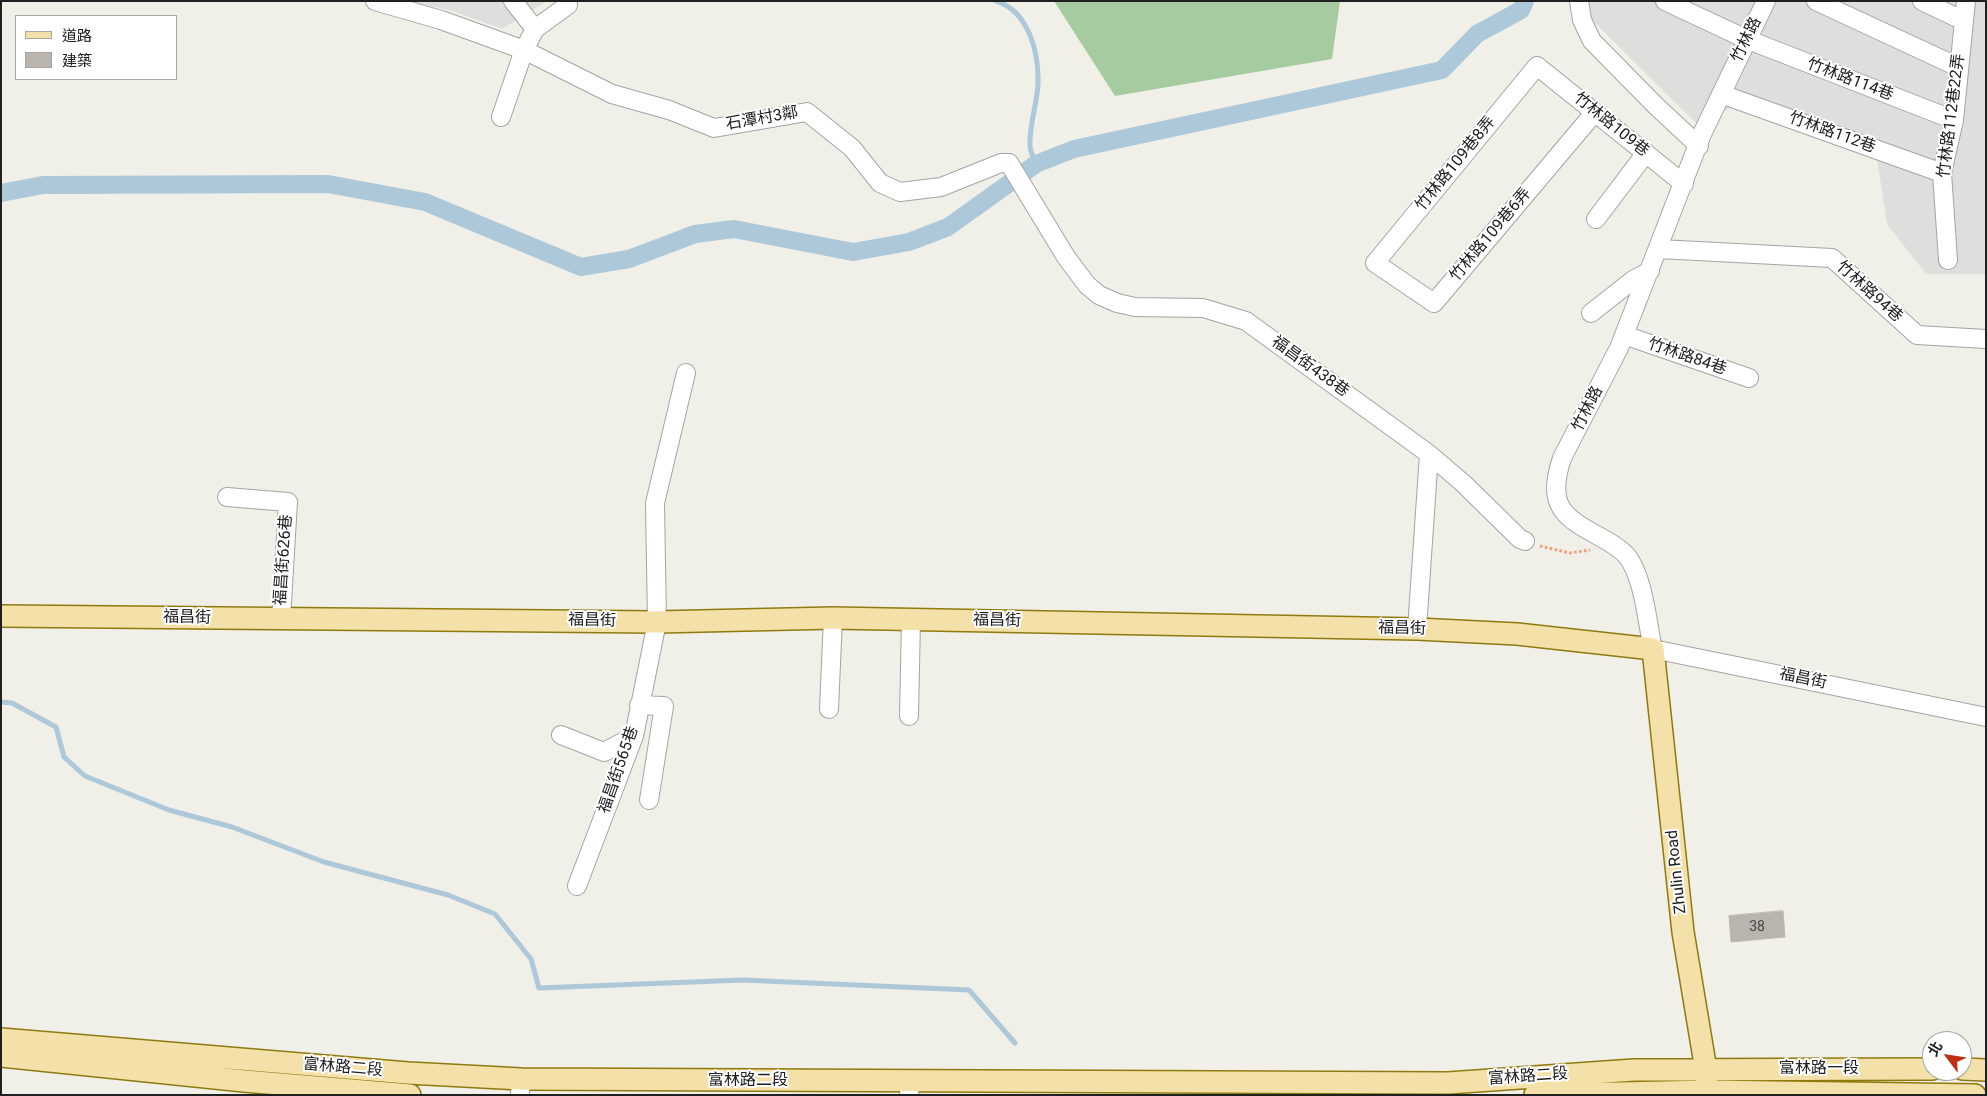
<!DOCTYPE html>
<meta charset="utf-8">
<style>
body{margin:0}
#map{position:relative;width:1987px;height:1096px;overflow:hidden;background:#f0efe8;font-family:Roboto,"Noto Sans TC",sans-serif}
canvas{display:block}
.frame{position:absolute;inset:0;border:2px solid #202020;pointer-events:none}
.legend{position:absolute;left:15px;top:15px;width:162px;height:65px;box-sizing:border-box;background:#fff;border:1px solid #a6a6a6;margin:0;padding:6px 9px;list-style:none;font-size:15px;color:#202020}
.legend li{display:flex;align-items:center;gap:10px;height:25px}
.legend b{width:25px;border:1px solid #a6a6a6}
.north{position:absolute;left:1922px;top:1031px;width:50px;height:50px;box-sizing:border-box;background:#fff;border:1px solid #a6a6a6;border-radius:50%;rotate:301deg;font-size:14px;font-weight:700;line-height:20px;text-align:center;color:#202020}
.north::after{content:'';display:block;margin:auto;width:18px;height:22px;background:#bf2e12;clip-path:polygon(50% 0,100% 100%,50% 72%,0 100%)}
</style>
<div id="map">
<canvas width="1987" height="1096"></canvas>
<div class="frame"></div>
<ul class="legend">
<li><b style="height:6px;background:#f4e0a9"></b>道路</li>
<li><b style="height:14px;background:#b9b5ae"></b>建築</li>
</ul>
<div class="north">北</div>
</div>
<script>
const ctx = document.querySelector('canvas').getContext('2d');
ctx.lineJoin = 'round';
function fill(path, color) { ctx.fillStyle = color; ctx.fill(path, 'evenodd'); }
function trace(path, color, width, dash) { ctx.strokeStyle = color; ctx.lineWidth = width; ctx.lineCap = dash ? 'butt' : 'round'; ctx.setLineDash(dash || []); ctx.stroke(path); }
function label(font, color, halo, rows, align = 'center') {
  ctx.font = font + ' Roboto,"Noto Sans TC",sans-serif'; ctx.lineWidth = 4; ctx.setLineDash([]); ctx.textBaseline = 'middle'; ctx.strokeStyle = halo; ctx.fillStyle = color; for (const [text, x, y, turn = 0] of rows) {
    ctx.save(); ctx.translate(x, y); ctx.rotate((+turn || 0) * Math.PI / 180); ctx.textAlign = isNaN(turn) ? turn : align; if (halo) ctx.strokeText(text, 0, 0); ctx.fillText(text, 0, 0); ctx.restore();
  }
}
const residential = new Path2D(`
 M405,1h142l-45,28 -52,-19z
 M1585,1h401v273h-60l-39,-50 -10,-65 -143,-53 -36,19 -116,-115z`);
const forest = new Path2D(`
 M1054,1h286l-8,58 -217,37z`);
const stream = new Path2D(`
 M996,1c33,10 43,52 42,83 -1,21 -9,41 -8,62 0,6 4,12 6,18
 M1,702l11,1 44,24 8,30 21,19 84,34 63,17 92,35 124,33 47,19 36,45 8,29 204,-8 226,10 46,53`);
const canal = new Path2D(`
 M1,193l42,-8 285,-1 97,18 156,65 48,-8 66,-25 39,-5 119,23 56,-10 39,-15 88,-63 38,-15 368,-79 35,-36 44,-24 4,-9`);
const building = new Path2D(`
 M1783,911l2,26 -54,5 -2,-26z`);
const path = new Path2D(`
 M882,1v1
 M1540,546l30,7 20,-3`);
const minor = new Path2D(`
 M375,1l66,19 83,30 88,44 57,16 45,18 93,-16 45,36 28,35 20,9 41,-5 60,-24h8l57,94 21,28 12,10 18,8 18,4 68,1 43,13 183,133 -12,175
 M513,1l22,28
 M1579,1l3,19 10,21 64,65 43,40
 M1665,1l81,38 208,81
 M1766,1l-64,133 -83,214 -57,110c-16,48 1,59 40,80 9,5 18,10 25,18 17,22 20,66 26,93l333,68
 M1816,1l142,66
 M1922,1l42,20
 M1721,94l221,79
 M1595,112l-161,191 -59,-40 162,-197 147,118
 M501,117l23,-67 11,-21 33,-24 -2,-4
 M1596,219l50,-66
 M1659,249l173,9 85,77 69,4
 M1948,260l-6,-87 12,-53 12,-119
 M1591,313l42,-33 17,-9
 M1624,335l125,43
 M1429,454l35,30 56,55 5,2
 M227,497l61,5 -7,117
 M639,705l25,1 -15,94
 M829,709l4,-91
 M909,716l2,-96
 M561,735l43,17 30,-16
 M577,886l57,-150 23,-114 -2,-119 31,-130
 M520,1095l1,-16
 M909,1095l1,-13`);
const major = new Path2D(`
 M1,616l656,6 176,-4 584,11 100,5 136,15 30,283 23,138 1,25
 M1,1039l407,34 113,6 927,4 186,-13 298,-1
 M1,1056l243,25 166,14
 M1962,1069l24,1
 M1535,1095l172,-4 268,4`);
const numberNames = [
 ["38",1757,927]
];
const streetNames = [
 ["竹林路",1747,40,-64],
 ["竹林路114巷",1850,80,21],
 ["竹林路112巷22弄",1952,116,-83],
 ["石潭村3鄰",762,119,-10],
 ["竹林路109巷",1611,125,39],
 ["竹林路112巷",1832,133,20],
 ["竹林路109巷8弄",1456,164,-51],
 ["竹林路109巷6弄",1491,235,-50],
 ["竹林路94巷",1869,292,42],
 ["竹林路84巷",1687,357,19],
 ["福昌街438巷",1310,367,36],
 ["竹林路",1588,409,-63],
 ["福昌街626巷",284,560,-86],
 ["福昌街",187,618,1],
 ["福昌街",592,621,1],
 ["福昌街",997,621,1],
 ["福昌街",1402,629,1],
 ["福昌街",1803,679,12],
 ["福昌街565巷",619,770,-71],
 ["Zhulin Road",1677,872,-96],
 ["富林路二段",343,1068,5],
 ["富林路一段",1819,1069],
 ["富林路二段",1528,1077,-4],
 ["富林路二段",748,1081]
];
fill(residential, '#dededd');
fill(forest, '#a6cba0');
trace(stream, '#acc8d9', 5);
trace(canal, '#acc8d9', 18);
fill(building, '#b9b5ae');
trace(building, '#c0b8ab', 1);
trace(minor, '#a4a4a4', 20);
trace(major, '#8f7a0e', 24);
trace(path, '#ee9a7b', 3, [2.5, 2.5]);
trace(minor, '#fff', 18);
trace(major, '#f4e0a9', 21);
label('14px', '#464544', null, numberNames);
label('16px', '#202020', '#fff', streetNames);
</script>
